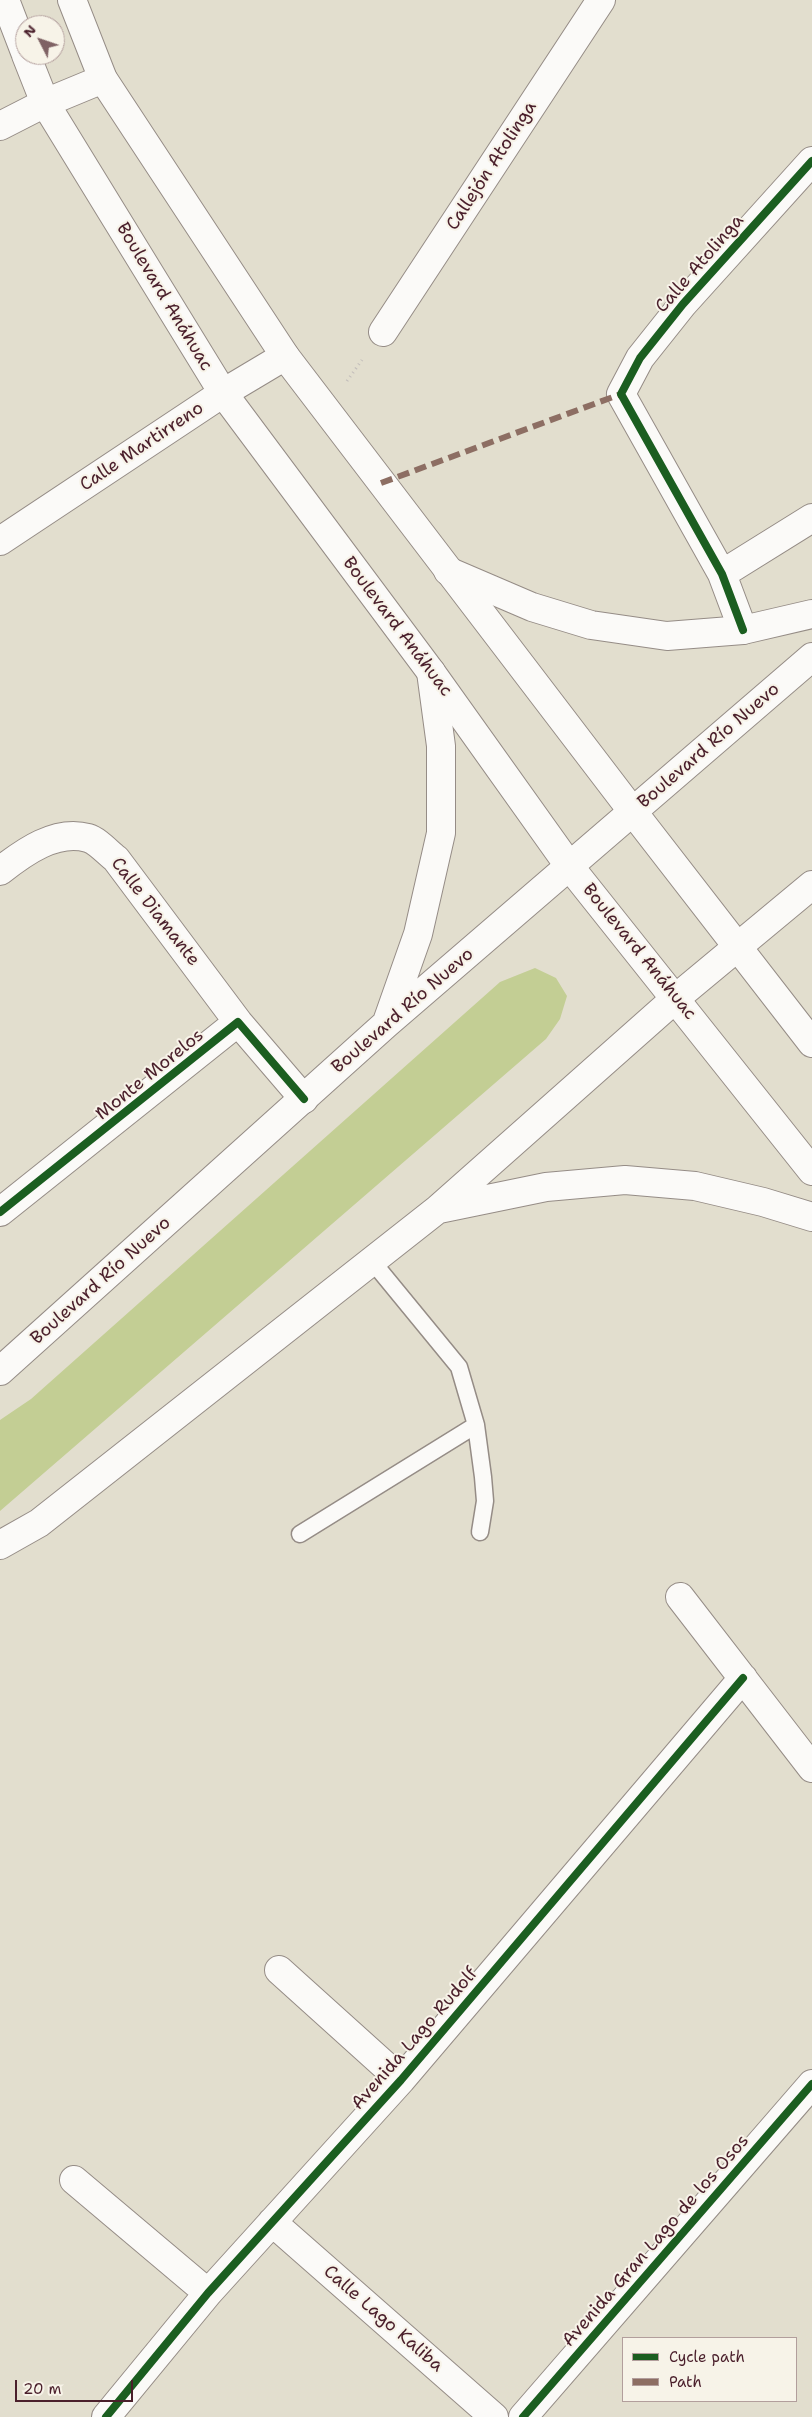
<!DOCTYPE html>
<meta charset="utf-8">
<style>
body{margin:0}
#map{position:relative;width:812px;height:2417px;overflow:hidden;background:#e2dece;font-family:"Shantell Sans",sans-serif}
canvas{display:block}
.legend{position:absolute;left:622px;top:2337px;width:175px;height:65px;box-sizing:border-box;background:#f7f3e8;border:1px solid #b29e9c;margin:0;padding:6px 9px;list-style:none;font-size:15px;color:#4a1f2b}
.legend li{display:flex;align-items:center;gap:10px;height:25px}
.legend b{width:25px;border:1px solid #b29e9c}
.north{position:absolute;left:15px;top:15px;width:50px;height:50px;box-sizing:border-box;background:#f7f3e8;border:1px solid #b29e9c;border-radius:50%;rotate:311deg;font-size:14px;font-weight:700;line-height:20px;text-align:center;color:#4a1f2b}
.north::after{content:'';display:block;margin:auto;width:18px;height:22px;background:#7f6264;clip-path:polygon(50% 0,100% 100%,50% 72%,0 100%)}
.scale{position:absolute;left:15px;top:2380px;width:118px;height:22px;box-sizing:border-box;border:2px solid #4a1f2b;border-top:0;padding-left:6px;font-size:15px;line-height:18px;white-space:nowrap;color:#4a1f2b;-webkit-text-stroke:4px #f7f3e8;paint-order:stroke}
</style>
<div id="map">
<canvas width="812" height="2417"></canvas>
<ul class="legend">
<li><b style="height:6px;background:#1b5e20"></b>Cycle path</li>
<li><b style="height:6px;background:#8d6e63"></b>Path</li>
</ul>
<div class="north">N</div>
<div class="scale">20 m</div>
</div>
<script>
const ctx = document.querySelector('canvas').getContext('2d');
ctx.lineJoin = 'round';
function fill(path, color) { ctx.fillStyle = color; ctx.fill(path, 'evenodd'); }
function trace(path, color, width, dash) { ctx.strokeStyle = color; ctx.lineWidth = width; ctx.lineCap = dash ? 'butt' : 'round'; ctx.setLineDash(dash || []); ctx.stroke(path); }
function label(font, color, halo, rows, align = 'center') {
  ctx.font = font + ' "Shantell Sans",sans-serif'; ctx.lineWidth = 4; ctx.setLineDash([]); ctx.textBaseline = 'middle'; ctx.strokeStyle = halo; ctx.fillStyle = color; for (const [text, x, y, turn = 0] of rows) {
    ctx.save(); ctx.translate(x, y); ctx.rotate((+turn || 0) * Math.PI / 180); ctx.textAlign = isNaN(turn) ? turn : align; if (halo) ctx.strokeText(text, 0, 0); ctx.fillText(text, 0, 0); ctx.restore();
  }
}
const green = new Path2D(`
 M535,968l21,10 11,18 -7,23 -14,20 -546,472v-91l31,-21 469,-417z`);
const path = new Path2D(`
 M347,381l15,-21`);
const lane = new Path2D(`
 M372,1261l87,106 17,58 7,52 2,24 -5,31
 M300,1534l176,-109`);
const street = new Path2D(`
 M0,126l45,-23 58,-24
 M383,332l218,-332
 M0,541l223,-148 62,-37
 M722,574l90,-56
 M743,630l-21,-56 -101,-180 19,-36 43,-54 129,-143
 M0,871c24,-19 56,-42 88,-33 10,3 20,15 28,21l122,163
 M0,1212l238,-190 66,77
 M680,1597l132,171
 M279,1970l122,110
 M74,2180l134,113
 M272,2222l222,195
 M106,2417l102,-124 193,-213 342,-402
 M523,2417l289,-333`);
const secondary = new Path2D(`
 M5,0l20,52
 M72,0l31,79 182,277 348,456 179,231
 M26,55l19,48 178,290 208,279 139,195 242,304`);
const highway = new Path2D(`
 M448,571l84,36 59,18 76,11 76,-6 69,-16
 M387,1022l31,-88 23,-101v-87l-10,-74
 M439,1209l107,-22 79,-7 70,6 68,16 49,15
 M0,1371l386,-347 426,-367
 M0,1545l39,-22 399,-314 238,-211 136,-113`);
const quiet = new Path2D(`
 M381,483l240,-89`);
const cycleway = new Path2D(`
 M743,630l-21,-56 -101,-180 19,-36 43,-54 129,-143
 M0,1212l238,-190 66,77
 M106,2417l102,-124 193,-213 342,-402
 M523,2417l289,-333`);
const streetNames = [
 ["Callejón Atolinga",492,166,-57],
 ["Calle Atolinga",700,264,-49],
 ["Boulevard Anáhuac",164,297,59],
 ["Calle Martirreno",142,447,-34],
 ["Boulevard Anáhuac",397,627,53],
 ["Boulevard Río Nuevo",709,746,-41],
 ["Calle Diamante",155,912,52],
 ["Boulevard Anáhuac",639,952,51],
 ["Boulevard Río Nuevo",403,1011,-41],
 ["Monte Morelos",150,1075,-39],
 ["Boulevard Río Nuevo",101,1281,-42],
 ["Avenida Lago Rudolf",415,2039,-49],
 ["Avenida Gran Lago de los Osos",656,2241,-49],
 ["Calle Lago Kaliba",383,2319,41]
];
fill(green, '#c3ce94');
trace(lane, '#958c86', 19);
trace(street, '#958c86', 30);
trace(secondary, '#958c86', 30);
trace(highway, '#958c86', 30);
trace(path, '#c1bcba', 3, [1, 4]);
trace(lane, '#fbfaf8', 16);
trace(street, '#fbfaf8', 28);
trace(secondary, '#fbfaf8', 28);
trace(highway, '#fbfaf8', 28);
trace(quiet, '#8d6e63', 6, [12, 6]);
trace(cycleway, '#1b5e20', 8);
label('18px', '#4a1f2b', '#f7f3e8', streetNames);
</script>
